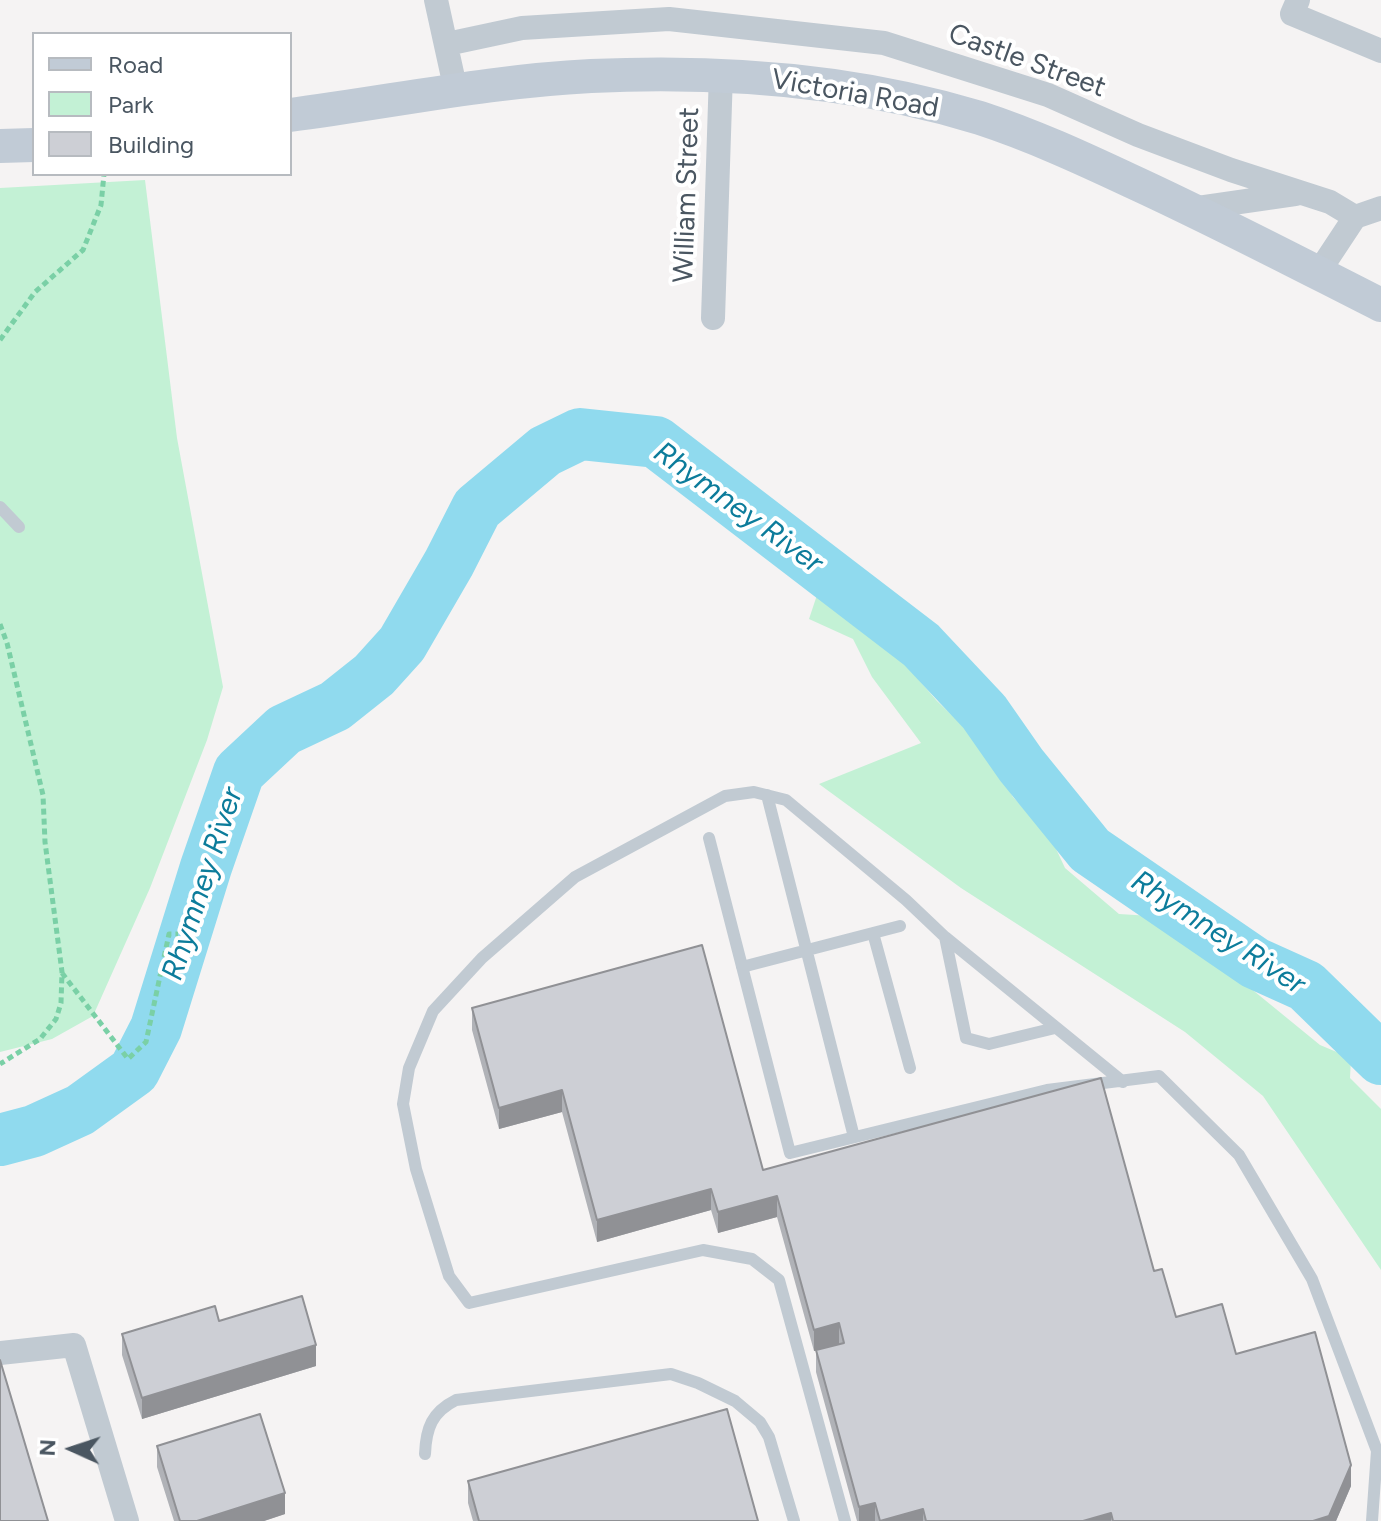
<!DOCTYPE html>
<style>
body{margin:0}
#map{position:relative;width:1381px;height:1521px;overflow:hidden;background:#f5f3f3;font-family:Figtree,sans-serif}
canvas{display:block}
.legend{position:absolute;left:32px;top:32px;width:260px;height:144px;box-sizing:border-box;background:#fff;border:2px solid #b7bbc0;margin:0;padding:10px 14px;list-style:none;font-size:24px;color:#4a5661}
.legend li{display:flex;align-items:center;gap:16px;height:40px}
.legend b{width:40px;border:2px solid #b7bbc0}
.north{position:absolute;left:32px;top:1409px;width:80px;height:80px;-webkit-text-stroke:6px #fff;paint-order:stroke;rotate:273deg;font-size:22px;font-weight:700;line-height:32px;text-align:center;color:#4a5661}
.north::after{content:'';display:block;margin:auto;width:28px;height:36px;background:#4a5661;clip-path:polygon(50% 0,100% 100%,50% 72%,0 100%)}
</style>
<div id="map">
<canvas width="1381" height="1521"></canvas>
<ul class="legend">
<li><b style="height:10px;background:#c1cbd6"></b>Road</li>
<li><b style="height:22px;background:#c3f1d5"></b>Park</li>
<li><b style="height:22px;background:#cdcfd5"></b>Building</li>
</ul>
<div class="north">N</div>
</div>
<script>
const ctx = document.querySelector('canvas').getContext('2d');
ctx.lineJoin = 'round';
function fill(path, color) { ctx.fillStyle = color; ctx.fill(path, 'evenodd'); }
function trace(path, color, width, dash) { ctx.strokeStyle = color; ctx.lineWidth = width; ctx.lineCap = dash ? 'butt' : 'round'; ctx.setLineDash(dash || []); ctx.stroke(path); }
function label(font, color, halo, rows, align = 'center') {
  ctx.font = font + ' Figtree,sans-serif'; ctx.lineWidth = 8; ctx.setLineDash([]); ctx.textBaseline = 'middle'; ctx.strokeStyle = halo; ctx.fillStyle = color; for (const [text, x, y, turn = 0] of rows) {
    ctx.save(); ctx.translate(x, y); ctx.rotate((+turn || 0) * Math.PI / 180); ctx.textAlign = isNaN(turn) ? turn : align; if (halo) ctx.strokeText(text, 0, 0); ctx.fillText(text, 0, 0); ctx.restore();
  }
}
const green = new Path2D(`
 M145,180l32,258 46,249 -16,53 -57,148 -57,128 -41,23 -52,13v-864z
 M817,595l89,70 31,36 47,45 29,51 37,39 15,32 54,46 32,2 98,71 71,58 31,13 -1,20 31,31v161l-118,-174 -78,-64 -224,-144 -142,-104 102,-41 -49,-66 -19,-38 -44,-20z`);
const river = new Path2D(`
 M0,1140l34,-9 46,-21 54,-39 22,-43 50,-161 33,-95 45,-42 51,-24 39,-31 28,-31 47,-81 28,-55 68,-57 35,-17 76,8 265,203 63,67 37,53 69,85 165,113 51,23 75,73`);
const path = new Path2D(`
 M0,340l35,-48 48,-42 18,-45 3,-31
 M0,624l7,19 36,152 2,47 17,130 -1,31 -5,16 -16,20 -40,25
 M62,973l66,86 18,-17 23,-108h9`);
const service = new Path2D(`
 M0,507l19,20
 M767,795l87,342
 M709,838l81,315 257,-63 112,-14 80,79 73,124 65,172 -5,70
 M873,933l37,135
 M945,937l21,101 23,6 66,-16
 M742,967l158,-41
 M425,1454c1,-26 7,-42 31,-54l215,-26 27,9 37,18 25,21 9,15 25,84
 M845,1521l-66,-241 -27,-21 -49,-9 -234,53 -20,-27 -33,-107 -13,-65 6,-36 24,-57 49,-53 93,-81 150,-81 29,-4 32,8 120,100 39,37 178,145`);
const minor = new Path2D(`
 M436,0l20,91
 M1298,0l-6,14 89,37
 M447,44l75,-16 147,-9 215,24 164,52 90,40 93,35 99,32 25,15 26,-9
 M1191,209l104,-15
 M1318,273l37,-56
 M713,318l8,-245
 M0,1353l74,-8 53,176`);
const secondary = new Path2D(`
 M290,115c100,-13 200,-34 301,-39 131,-6 262,3 389,42 52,17 102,40 151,63 85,39 167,82 250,124
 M0,146l34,-1`);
const wall = new Path2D(`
 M472,1008l291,162 391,101 22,46 60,37 115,132 -15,35h-479l-41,-149v-21h-2l-37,-134 -59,16 -7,-23 -114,32 -35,-130 -63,17 -27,-99z
 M219,1321l97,45 -174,53 -20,-64v-21z
 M157,1446l128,68 -21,7h-90l-17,-54z
 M468,1481l290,40h-285l-5,-18z`);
const shadedWall = new Path2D(`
 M562,1090v22l-63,17v-21z
 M711,1189v21l-114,32v-22z
 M777,1196v21l-59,16v-21z
 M839,1323v21l-25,7v-21z
 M316,1345v21l-174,53v-21z
 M1351,1465v21l-15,35h-23z
 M285,1493v21l-21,7h-67z
 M875,1503v18h-16v-14z
 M923,1509v12h-42z
 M1111,1513v8h-28z`);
const building = new Path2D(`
 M702,945l61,225 338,-92 53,193 8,-2 14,48 46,-13 14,50 79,-22 36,133 -22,51 -16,5h-200l-2,-8 -28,8h-157l-3,-12 -43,12 -5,-18 -16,4 -43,-157 28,-7 -5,-20 -25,7 -37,-134 -59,16 -7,-23 -114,31 -35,-130 -63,18 -27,-100z
 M302,1296l14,49 -174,53 -20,-64 93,-28 4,15z
 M0,1360l48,161h-48z
 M727,1409l31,112h-279l-11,-40z
 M260,1414l25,79 -88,28h-17l-23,-75z`);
const streetNames = [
 ["Castle Street",1027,61,20],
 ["Victoria Road",855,94,10],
 ["William Street",687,195,-88]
];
const waterNames = [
 ["Rhymney River",738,508,36],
 ["Rhymney River",203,884,-72],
 ["Rhymney River",1218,933,33]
];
fill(green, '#c3f1d5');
trace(river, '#90daee', 52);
trace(path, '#7ad0a6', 5, [6, 4]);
trace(service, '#c1cad2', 12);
trace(minor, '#c1cad2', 24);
trace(secondary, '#c1cbd6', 34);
fill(wall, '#b0b2b7');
fill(shadedWall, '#909195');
fill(building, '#cdcfd5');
trace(building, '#909195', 2);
label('28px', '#4a5661', '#fff', streetNames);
label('italic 30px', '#0c7c9b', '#fff', waterNames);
</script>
